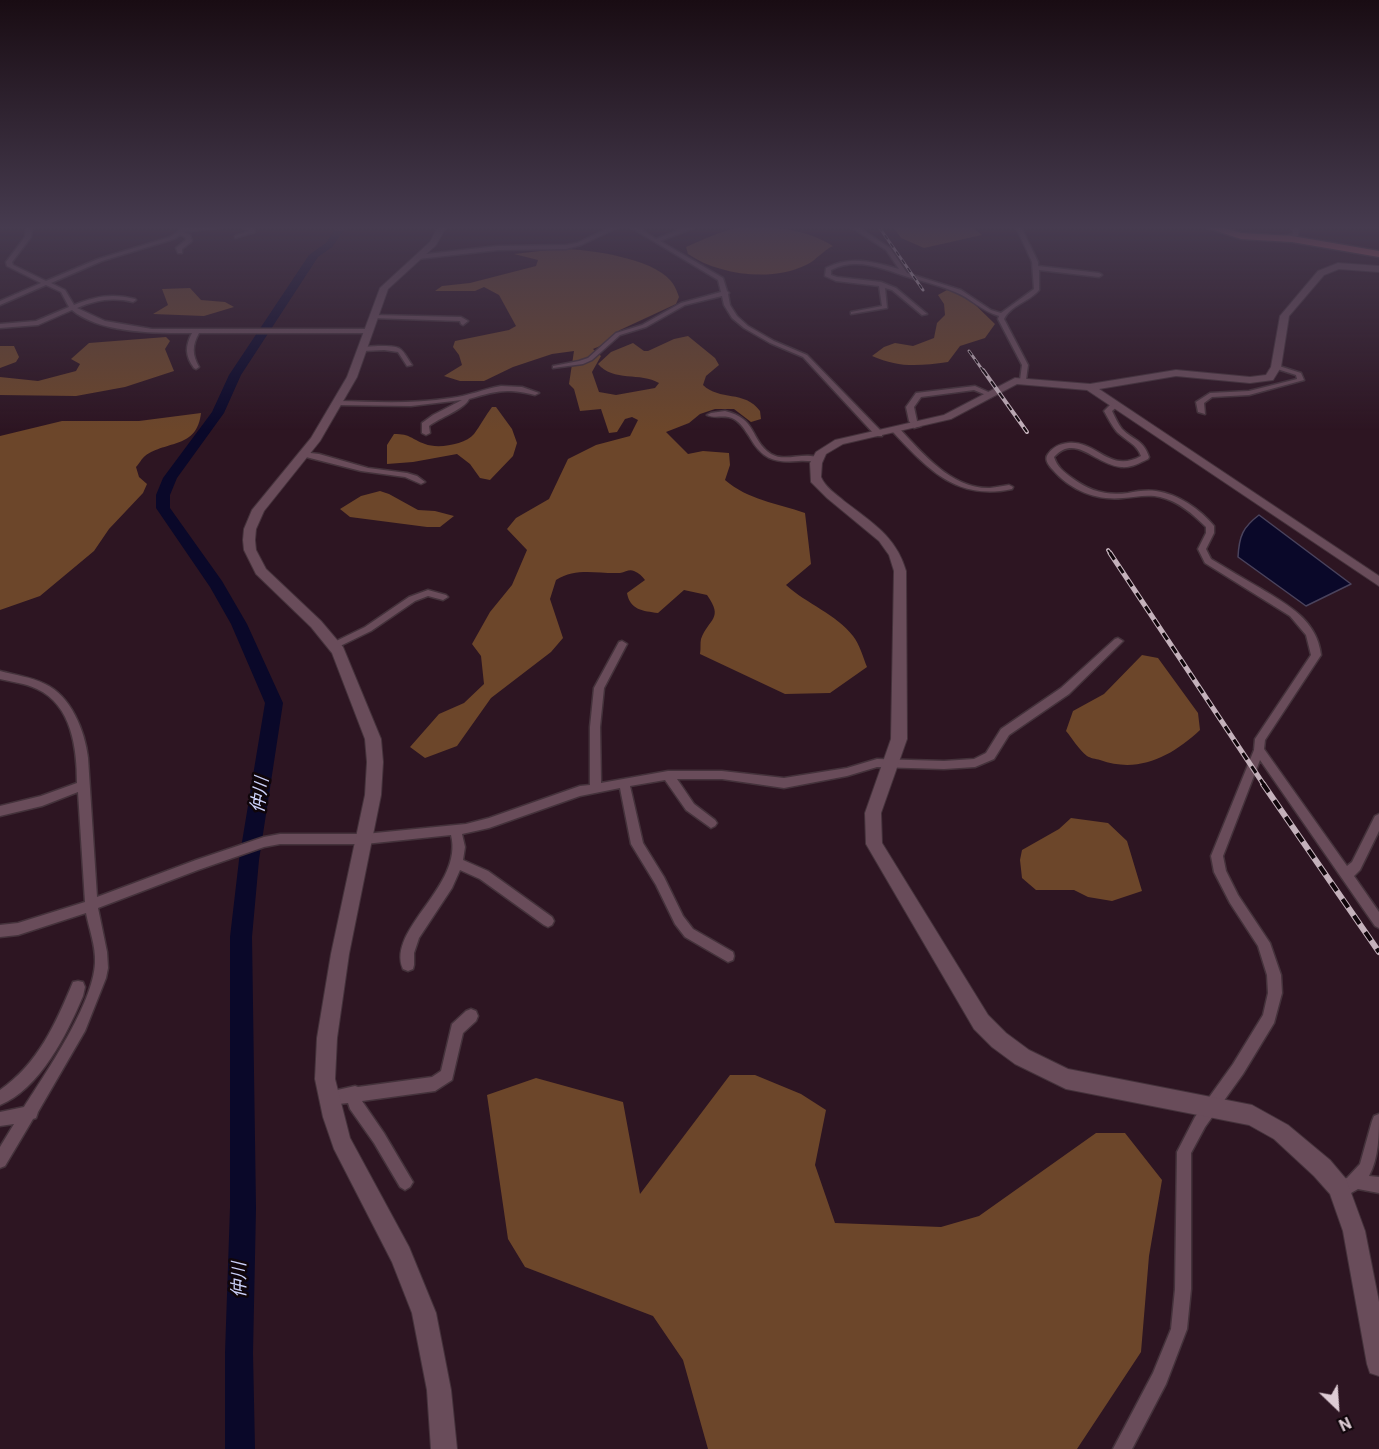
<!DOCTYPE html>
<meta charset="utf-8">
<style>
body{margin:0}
#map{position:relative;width:1379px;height:1449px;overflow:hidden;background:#2d1522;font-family:Roboto,sans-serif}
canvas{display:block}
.north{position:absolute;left:1307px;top:1377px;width:60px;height:60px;-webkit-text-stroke:4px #0f050a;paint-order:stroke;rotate:155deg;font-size:16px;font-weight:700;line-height:24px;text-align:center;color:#deccd5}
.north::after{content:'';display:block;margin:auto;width:21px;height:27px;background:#deccd5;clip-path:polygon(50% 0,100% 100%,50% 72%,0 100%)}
</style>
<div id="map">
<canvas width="1379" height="1449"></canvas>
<div class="north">N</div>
</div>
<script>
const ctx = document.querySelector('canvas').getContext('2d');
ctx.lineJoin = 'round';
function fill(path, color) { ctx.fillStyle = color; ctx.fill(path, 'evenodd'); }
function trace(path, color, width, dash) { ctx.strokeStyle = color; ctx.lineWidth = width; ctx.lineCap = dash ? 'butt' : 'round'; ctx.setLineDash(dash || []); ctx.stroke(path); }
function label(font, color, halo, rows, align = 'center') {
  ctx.font = font + ' Roboto,"Noto Sans JP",sans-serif'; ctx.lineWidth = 5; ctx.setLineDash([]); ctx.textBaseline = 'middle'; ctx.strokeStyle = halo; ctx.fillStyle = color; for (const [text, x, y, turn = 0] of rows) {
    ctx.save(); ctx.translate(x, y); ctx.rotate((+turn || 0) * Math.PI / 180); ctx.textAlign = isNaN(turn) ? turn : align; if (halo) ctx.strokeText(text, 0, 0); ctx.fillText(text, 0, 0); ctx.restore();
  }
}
const forest = new Path2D(`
 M741,227c34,0 63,1 92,19 -11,5 -16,14 -27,19 -34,17 -88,10 -118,-11l-2,-7c18,-8 37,-17 55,-20z
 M972,227l10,8 -58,13 -23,-10 -8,-11z
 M557,249c28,-1 95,9 113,31 4,4 7,11 9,17l-3,7 -56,26 -15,14 -12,5 8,7 -9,16 7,20 17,3 39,-7 4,-5c-18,-11 -46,-1 -61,-19l13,-12 22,-9 11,8h4l26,-12 14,-3 27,22 4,7 -13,11 -3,9c16,16 42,5 57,26l1,8 -10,3 -17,-13h-19l-15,5 -11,9 -23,9 22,22 15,-3 26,2 1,12 -5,15c23,20 52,23 80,33l6,51 -25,21c21,19 50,29 67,51 7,9 10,21 14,31l-37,26 -45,1 -85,-40c1,-5 0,-11 1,-15 8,-21 23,-20 6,-44l-23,-5 -26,23c-15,-2 -28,-3 -31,-20l18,-13c-3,-4 -6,-7 -11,-9 -5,-2 -8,1 -14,2 -23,1 -43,-6 -64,7l-6,19 13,39 -12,14 -60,46 -34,48 -32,12 -15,-11 29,-33 25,-11 20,-19 -3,-28 -9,-12 18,-32 22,-27 15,-35 -20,-21 9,-11 33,-19 19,-40 28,-14 34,-9 8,-16 -6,-3 -7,2 -8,13 -8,1 -8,-24 -21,2 -6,-22 -5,-5 5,-33 -22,3 -39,13 -29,14h-24l-16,-5 18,-11 -3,-10 -6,-8 2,-6 54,-11 7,-4 -17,-31 -15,-8 -9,4h-40l7,-5 28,-3 66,-17 2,-6 -24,-6z
 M190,288l11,12 24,2 9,5 -30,9 -51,-2 15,-9 -6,-16z
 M947,290l18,5 30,29 -10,14 -25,8 -12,16c-29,4 -49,6 -76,-6l12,-9 11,-4 18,3 21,-8 3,-15 8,-8 -1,-11 -6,-9z
 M166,337l4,4 -5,8 9,22 -49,16 -49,9 -76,-1v-18l38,4 38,-10 4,-7 -9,-5 18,-16z
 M0,346h14l5,11 -3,5 -16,6z
 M492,407h4l16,22 5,14 -4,13 -23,24 -10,-2 -10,-14 -13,-10 -44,8 -26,2v-19l7,-11c17,0 17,5 31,10 12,5 40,1 49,-10 6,-8 11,-18 18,-27z
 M201,413c-4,36 -34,27 -56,43 -3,2 -6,8 -9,11l3,10 8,7 -4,9 -34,36 -15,22 -54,45 -40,14v-174l62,-15h77z
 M380,491l9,3 29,16 17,1 19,5 -14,11h-13l-77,-10 -10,-8 21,-13z
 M1142,655l16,3 40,55 2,17c-28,26 -61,44 -100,30 -4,-1 -10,-2 -13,-4 -8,-6 -15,-18 -21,-25l7,-20 31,-17z
 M1071,818l37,5 19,18 15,50 -30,10 -24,-4 -14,-7h-38l-14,-12 -2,-18 2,-10 37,-21z
 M730,1075h25l46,19 25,16 -11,55 20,58 106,4 38,-11 117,-83h29l37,47 -13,76 -8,96 -64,97h-369l-25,-89 -30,-44 -128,-49 -17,-28 -21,-144 49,-17 87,24 17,92z`);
const water = new Path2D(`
 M1259,515l92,69 -45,22 -68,-49c1,-21 5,-30 21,-42z`);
const river = new Path2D(`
 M337,227h9l-14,20 -14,10 -77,118 -17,38 -47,65 -7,17v13l52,73 25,43 36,79 -24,157 -7,77 4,271 -3,145 2,96h-30v-96l5,-145v-271l9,-77 26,-157 -34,-79 -21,-37 -54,-79v-13l7,-17 49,-66 17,-37 80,-120 17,-12z`);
const street = new Path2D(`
 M26,227h6l-1,10 -19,25 1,3 33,16 52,-22 72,-22 8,-5 3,-5h44l-41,5 6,3 2,6 -10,8v4h-4l-2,-5 10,-8 -1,-3 -5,-2 -6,4 -72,22 -51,22 14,7 9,15c21,-9 39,-12 61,-6l1,1 -3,2c-21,-5 -36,-2 -56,6l28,13 47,8h217l3,2 -3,2h-170c-7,12 -7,22 0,34l-3,2 -2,-1c-9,-12 -9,-22 -2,-35 -35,0 -91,1 -120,-23l-34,15 -38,3v-4l36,-3 33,-14 -8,-15 -15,-7 -46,20v-4l41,-18 -34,-17 -1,-4 19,-25z
 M243,227l10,1 2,4 -20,6v-2l14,-5z
 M611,227h8l-38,18 -15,4 -68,1 -80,9 -3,-2 3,-2 80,-9 68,-1 11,-2z
 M630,227h7l19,12 31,-12h9l-36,14 63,37 4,13 2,2 -1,1 2,11 7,11 11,10 26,15 33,14 75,77v4h-6l-73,-79 -33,-14 -26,-15 -12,-10 -8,-13 -2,-9 -37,9 -39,22 -26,8 -28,25 -9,4 -30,4v-2l26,-5 9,-3 28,-25 26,-8 39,-22 40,-11 -3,-12z
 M851,227h7l32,21 17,25 54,17 30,20 10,3 33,-24 -2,-27 -16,-35h5l17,35v4l61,7 3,2 -3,2 -60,-7v20c-10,12 -28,15 -35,29l24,46 -2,15 -3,2 -3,-2 2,-15 -24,-46 1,-3c-18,-5 -28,-18 -44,-24 -14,-6 -30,-10 -44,-14 -26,-8 -53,-22 -80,-8v5l6,2 44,5 15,6 31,26 -5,1 -30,-25 -7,-2 2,20 -36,6v-2l31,-6 -3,-20 -43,-5 -11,-5 1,-8c25,-13 47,-6 73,1l-13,-19z
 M1293,227h6l-1,9 -27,4 -3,-2 25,-4z
 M374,315l87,2 7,4 -5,4 -2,-1 -1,-3 -88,-3 -1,-1z
 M378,346c25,0 22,1 34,19l-5,1 -9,-14 -14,-2 -21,1 -3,-2 3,-2z
 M1276,365l25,8 3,7 -55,15 -37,2 -8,6 1,11 -7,-2 -2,-10 14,-9 39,-2 48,-12 -1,-4 -22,-7 -1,-1z
 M501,386l21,1 17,6 -4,2c-29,-7 -38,-4 -66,4 -4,10 -30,19 -40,27l1,7 -4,2 -4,-2v-10l11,-8 29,-15 -51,6 -73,-1 -4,-2 4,-2c38,1 76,3 113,-3 17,-2 33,-9 50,-12z
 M975,386l20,9 -4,2 -17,-7 -53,7 -7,10 3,14 4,5 -7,2 -5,-7 -3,-14 10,-14z
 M1112,403l7,2 -7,6c3,6 6,13 10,18 12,12 21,10 27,28l-1,2c-9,4 -16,9 -27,8 -26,-2 -45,-34 -67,-10 3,10 10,15 18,21 18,13 34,18 56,15 9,-2 19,-3 28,-2 22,3 44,18 58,35v7l-8,16 5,10c17,10 33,20 49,29 28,17 57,32 61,67l-56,85 -1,9 83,117 5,-4 23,-46 4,-2v17l-19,39 -6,6 25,36v16l-4,-2 -115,-166 -37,96 3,15 12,24 32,48 11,32 1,18 -8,30 -31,51 -38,53 -14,26v136l-4,40 -21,55 -34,65h-19l40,-76 18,-44 4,-40 2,-137 18,-35 38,-53 30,-49 5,-22 -1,-18 -9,-29 -28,-43 -16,-31 -3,-16 43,-106 1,-11 56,-84 -5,-20 -16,-19 -85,-53 -7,-14 8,-16v-6c-13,-13 -28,-26 -46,-30 -12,-3 -25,0 -37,1 -26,3 -53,-8 -70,-28 -5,-5 -9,-11 -5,-16 5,-7 11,-10 20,-11 29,-3 41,31 73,13 -4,-12 -15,-15 -24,-24 -5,-6 -9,-14 -13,-21z
 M725,411c33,8 24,28 46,43 15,9 35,-4 50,5 -6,4 -15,1 -22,2 -26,2 -37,-2 -50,-25 -4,-6 -8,-13 -15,-17 -9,-5 -19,0 -27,-4l4,-2z
 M893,428h6c24,26 53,61 91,60 7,-1 13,-2 19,-3l4,2 -1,2c-56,12 -84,-20 -119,-57z
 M302,452l17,2 49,14 39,5 10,3 8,6 -4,2 -16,-7 -44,-6 -59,-15z
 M428,590l18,5 2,2 -5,3 -15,-4 -13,5 -44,30 -35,17h-6l-2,-2 2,-2 35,-17 44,-30z
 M1118,638l5,3 -2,2 -52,51 -60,41 -15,24 -19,8 -31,2 -67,-2 -30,9 -63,12 -62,-9h-45l17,25 21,16 2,3 -2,3 -4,2 -25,-18 -21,-30 -35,6 13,57 21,34 19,39 10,13 40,23 1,4 -1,4 -5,2 -43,-25 -10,-13 -19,-39 -25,-41 -11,-56 -40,8 -91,32 -27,6 3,13 -2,13 25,11 64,46 2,4 -2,4 -4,2 -4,-2 -64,-46 -20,-9 -8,18 -33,50 -5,15v12l-1,4 -5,2 -5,-2c-17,-40 61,-83 48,-134l-86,9h-85l-16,3 -66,23 -100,38 9,44 1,16 -2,10 -21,53 -47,81 -2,6 -3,1 -28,47 -5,2v-21l14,-23 -14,2v-14l24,-5c23,-36 69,-103 71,-144 1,-17 -6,-34 -9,-50l-68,22 -18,2v-12l18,-2 67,-21 -7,-110 -36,14 -42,10v-10l41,-10 36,-13c0,-34 -5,-78 -40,-94 -12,-6 -25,-7 -37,-10v-8c15,4 31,6 45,13 26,12 40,47 43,74l9,139 99,-37 68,-23 16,-3h85l101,-10 23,-6 91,-32 10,-1v-58l4,-39 25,-46 3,-1 5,3 -23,44 -4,39 1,56 67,-12h54l62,7 63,-10 30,-9 67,2 30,-2 12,-6 15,-24 60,-41 54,-49z
 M78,981l5,1 2,5 -2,9c-16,38 -43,93 -83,109v-15c38,-26 56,-67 73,-108z
 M471,1009l5,2 2,5 -2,5 -13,12 -11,47 -17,11 -73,10 22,32 26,44 3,5 -3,5 -5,3 -5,-3 -26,-44 -24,-34 -2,-6 -19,2 -5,-2 -2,-5 2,-5 31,-7 3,1 74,-10 9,-6 11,-47 14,-13z
 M1379,1114c0,20 0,44 -10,62l10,1v16l-21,-4 -7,4 -13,2 -5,-3 -3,-5 3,-5 14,-4 13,-14 12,-43 2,-5z`);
const secondary = new Path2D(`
 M438,227h8l-10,18 -48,44 -31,88 -37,64 -56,70 -8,18 -1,11 1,10 10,19 55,52 22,26 38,92 2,23 -2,33 -32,159 -12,84 -2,41 15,59 59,109 27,66 15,77 6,59h-26l-4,-59 -15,-77 -20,-51 -58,-113 -11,-32 -8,-38 2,-41 14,-84 34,-159 2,-33 -2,-23 -33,-86 -21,-26 -55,-53 -12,-24 -1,-10 1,-11 8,-19 59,-72 36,-61 33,-89 50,-46z
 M1338,263l41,3v6l-40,-3 -15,6 -35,41 -8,51 -8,13 -23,3 -74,-7 -77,13 280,187v10l-292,-196 -70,-6 -66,35 -108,25 -17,10 -4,9 -1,14c4,10 15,17 23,24 27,21 52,35 62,70l1,168 -26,74 1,30 106,172 18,18 23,17 39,19 184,36 36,20 42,35 16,19 19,52 14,71v74l-9,-3 -3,-9 -24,-133 -13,-37 -16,-18 -40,-37 -25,-14 -183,-36 -51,-25 -23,-17 -18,-18 -108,-185 -1,-31 26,-74 3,-168 -5,-16 -10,-14 -52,-43 -16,-16 -1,-19 6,-11 19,-12 109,-25 71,-37 75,6 86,-14 74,7 16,-2 5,-8 9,-51 38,-45z`);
const primary = new Path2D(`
 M1205,227h15l21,6 51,3 87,15v6l-87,-15 -51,-3z`);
const railFar3 = new Path2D(`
 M879,227l44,63
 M969,351l15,21`);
const railFar2 = new Path2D(`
 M983,370l44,62
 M1108,550l3,4`);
const railFar1 = new Path2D(`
 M1110,553l154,232`);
const rail = new Path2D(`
 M1263,784l116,168`);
const waterNames = [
 ["仲川",261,795,-82],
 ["仲川",240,1280,-90]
];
fill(forest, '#6c462a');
fill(water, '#0a0829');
trace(water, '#4a435d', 1.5);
fill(river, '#0a0829');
trace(street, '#44323b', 3);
trace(secondary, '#44323b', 2);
trace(primary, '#44323b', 3);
fill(street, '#694c5a');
fill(secondary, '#694c5a');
fill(primary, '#bf5c64');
trace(railFar3, '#c4b1bb', 3);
trace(railFar2, '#c4b1bb', 4);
trace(railFar1, '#c4b1bb', 5);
trace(rail, '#c4b1bb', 6);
trace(railFar3, '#0f050a', 1.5, [5]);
trace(railFar2, '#0f050a', 2, [7]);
trace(railFar1, '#0f050a', 3, [8]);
trace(rail, '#0f050a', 4, [10]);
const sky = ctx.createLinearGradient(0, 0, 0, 430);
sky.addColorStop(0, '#190c13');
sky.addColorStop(0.53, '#463b4f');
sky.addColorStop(1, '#463b4f00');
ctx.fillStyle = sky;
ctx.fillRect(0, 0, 1379, 430);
label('italic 18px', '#cbd0f9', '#0f050a', waterNames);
</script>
